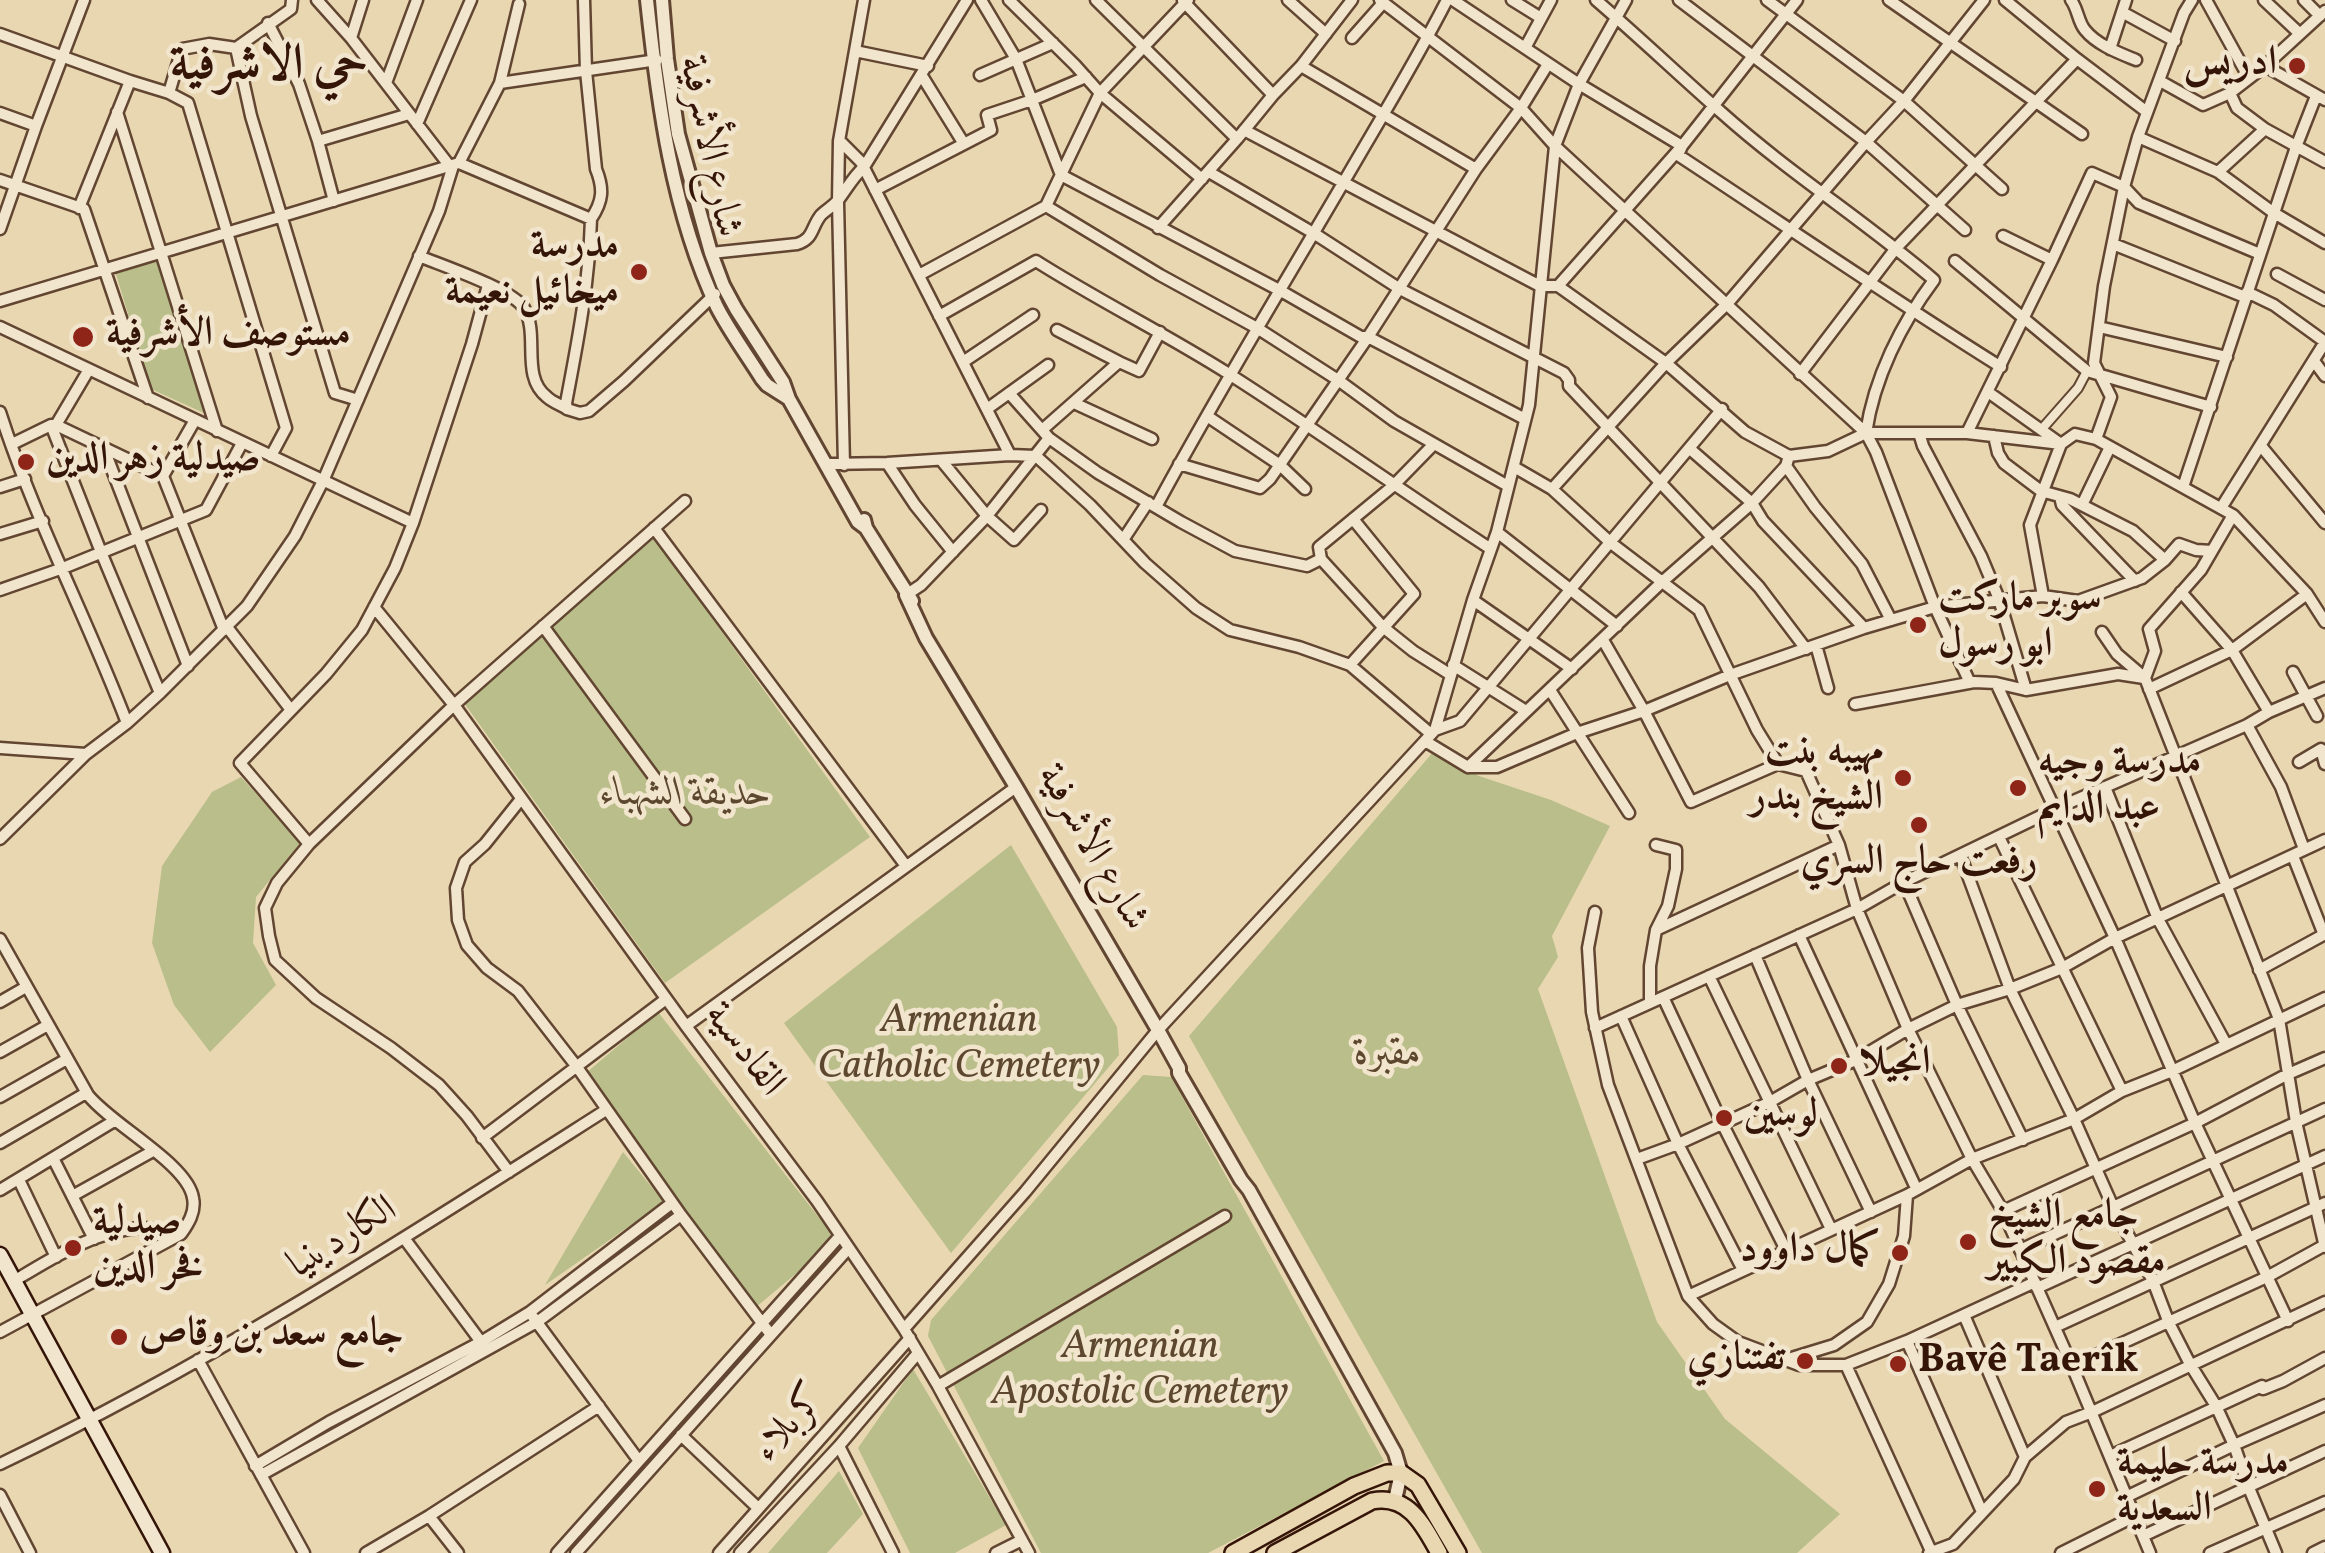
<!DOCTYPE html>
<meta charset="utf-8">
<style>
body{margin:0}
canvas{display:block;background:#e9d7b2}
</style>
<canvas width="2325" height="1553"></canvas>
<script>
const ctx = document.querySelector('canvas').getContext('2d');
ctx.lineJoin = 'round';
function fill(path, color) { ctx.fillStyle = color; ctx.fill(path, 'evenodd'); }
function trace(path, color, width, dash) { ctx.strokeStyle = color; ctx.lineWidth = width; ctx.lineCap = dash ? 'butt' : 'round'; ctx.setLineDash(dash || []); ctx.stroke(path); }
function label(font, color, halo, rows, align = 'center') {
  ctx.font = font + ' Vollkorn,Amiri,serif'; ctx.lineWidth = 9; ctx.setLineDash([]); ctx.textBaseline = 'middle'; ctx.strokeStyle = halo; ctx.fillStyle = color; for (const [text, x, y, turn = 0] of rows) {
    ctx.save(); ctx.translate(x, y); ctx.rotate((+turn || 0) * Math.PI / 180); ctx.textAlign = isNaN(turn) ? turn : align; if (halo) ctx.strokeText(text, 0, 0); ctx.fillText(text, 0, 0); ctx.restore();
  }
}
const green = new Path2D(`
 M160,261l46,153 -55,-25 -36,-118z
 M654,538l216,299 -205,146 -201,-280z
 M1434,751l45,25 72,24 59,26 -58,110 6,21 -20,32 119,333 68,97 115,95 -43,39h-315l-293,-517z
 M241,777l59,66 -44,54 -3,46 23,42 -66,67 -36,-47 -22,-62 10,-77 50,-74z
 M1011,845l106,182 2,28 -168,198 -167,-230z
 M658,1012l173,221 -8,18 -68,57 -169,-235z
 M1143,1075l28,2 213,384 -176,92h-167l-113,-217 3,-16z
 M623,1152l41,50 -119,83z
 M913,1369l93,156 -51,28h-45l-52,-105z
 M839,1471l24,43 -36,39h-59z`);
const pedestrian = new Path2D(`
 M2041,430l37,-42 9,-17`);
const minor = new Path2D(`
 M584,0l2,71 10,98c8,20 7,32 -5,50
 M981,0l35,59 45,116 220,116 80,46h7l157,82
 M1009,0l66,65 25,28 102,86
 M1096,0l141,139
 M1288,0l38,34
 M1380,0l141,108 34,38 311,287 10,19 59,155 35,76
 M1453,0l126,84 103,62 -4,9c108,71 214,144 323,212
 M1512,0l29,18
 M1596,0c43,37 84,76 126,113 67,60 143,108 212,167 -33,44 -60,98 -68,153
 M1679,0l187,142 99,88
 M1767,0l137,101 98,88
 M1889,0l193,134
 M2005,0l72,59 70,53
 M2071,0c7,9 7,22 14,30 12,15 34,23 51,30
 M2206,0l43,78
 M2264,0l35,33
 M2304,0l16,16
 M1183,1l90,94
 M2122,12l53,29
 M268,23l31,61 19,57 16,60
 M0,34l130,47 39,12 19,10 98,325 -15,28
 M351,38l12,-38
 M1352,38l31,-35
 M236,48l15,68 84,277 23,7
 M1525,48l26,-48
 M2110,49l16,-49
 M855,51l73,15
 M1301,66l175,103
 M2265,66l60,34
 M980,75l73,-32
 M922,76l42,68
 M2160,81l43,24 27,-12 35,-27 60,-55
 M386,83l31,-83
 M500,83l19,-79
 M169,93l13,-44 27,-5 27,4 55,-39 1,-9
 M2230,93l7,15 28,21 60,33
 M117,112l100,319
 M0,113l36,13
 M417,124l54,-124
 M1244,130l296,156h18l124,-140 115,-146
 M2138,137l80,35 56,41 51,30
 M318,141l91,-27
 M840,141l21,21 149,293
 M459,163l41,-80 157,-23
 M1209,172l106,62 85,55 164,84 5,7v6l190,201 47,62
 M2218,172l47,-43
 M0,180l84,29 64,189
 M875,190l116,-60 -4,-15 45,-15 54,-23
 M1046,206l114,69 97,53 81,52 56,41 114,65
 M79,208l51,-127
 M1158,228l79,-89 36,-44 28,-29 51,-66
 M0,229l36,-103 48,-126
 M2003,236l49,24
 M2113,244l132,53
 M711,253l86,-9c17,-5 14,-17 24,-29 6,-6 13,-9 18,-16 9,-12 14,-22 25,-32l103,-167
 M419,256c24,10 93,33 105,52 16,27 -4,68 23,89 5,5 14,8 20,12
 M1955,261l132,110 124,36
 M2277,274l48,26
 M919,275l127,-69 54,-113 88,-93
 M1558,286l108,77 79,69 44,24
 M2247,292l27,13 51,37
 M0,301l459,-138 132,56c-2,65 -13,121 -25,184l1,6 13,4 9,-2 35,-30 91,-87
 M939,316l97,-55c63,40 130,73 193,113 88,56 174,118 262,175
 M0,327l413,196
 M2099,327l128,30
 M1057,330l62,32
 M2314,361l11,15
 M963,362l70,-47
 M1800,374l96,-126 181,-189
 M1988,392l73,52 -31,81 13,71
 M1009,393l40,45 49,35 83,49 54,29 72,15 14,-7 62,68 30,24 38,24
 M1074,403l78,36
 M987,409l61,-44
 M0,412c34,106 87,206 127,311
 M1207,416l73,49 25,24
 M51,425l50,127 59,141
 M56,425l107,51 32,-56
 M1042,430l77,-68 20,9 21,-39
 M1919,433l4,13 58,110 18,43 27,91
 M1967,433l85,-173 40,-87 32,14 15,16 121,51
 M1994,436l4,17 6,10 37,28 29,8 63,32 32,29
 M2096,439l15,-42 -17,-34 10,-77 20,-99 14,-50 46,-124 8,-13
 M12,444l39,-19h5l32,-54
 M2261,446l64,77
 M104,449l84,217
 M1690,449l62,54 11,18 101,107
 M941,460l46,56 27,24 27,-30
 M887,463l28,42 38,47
 M827,464l60,-1 123,-8 26,1 54,49 55,58 51,45 34,22 69,17 51,18 81,69
 M1179,464l81,24 10,-9 98,-142 108,-168 45,-61 27,-44
 M844,465l-6,-263 1,-61 25,-141
 M1786,466l29,41 47,57 29,56
 M1514,467l38,22 59,54 88,67 58,120 21,34 28,7 33,74 18,64 51,120 64,130 31,52 69,155 78,187
 M163,476l61,154
 M0,487l25,-8
 M2183,487l113,-340 20,-51
 M1552,489l114,-126 61,-59 139,-162 38,-41 80,-101
 M2060,497l2,8 73,76
 M2082,505l28,-58
 M1156,507c63,-117 133,-231 200,-346 31,-53 63,-106 91,-161
 M2221,508l104,-166
 M654,528l252,338
 M1497,532l120,94
 M0,534l43,-13
 M1123,540l25,-38
 M1321,559l-2,-12 74,-61 40,-41
 M0,590l63,-22 143,-58 36,-67
 M2181,592l51,58 37,62
 M906,595l15,-10 66,-69 62,-78
 M1473,600l99,69
 M374,607l80,98 232,321 131,175 87,128 34,57 91,167
 M543,626l142,193
 M227,627l64,83
 M2102,632l15,22 28,24 134,341 17,103 29,125
 M1603,640l41,71 47,91 87,-38
 M1816,645l12,43
 M1350,665l64,-71 -61,-75
 M1453,665l73,46
 M2293,672l24,44
 M2145,678l10,-27 -6,-22 52,-59 32,-55
 M1996,683l119,255 80,185 93,198
 M2149,689l83,-39 75,-56
 M1550,690l79,123
 M1855,704l119,-22 22,1 30,7 92,-16 26,4
 M2247,725l34,62 23,62
 M1435,730l25,-9 262,-312
 M1425,741l43,26 194,-185 90,-79 34,-37 3,-10 39,-5 38,-18h101l94,11 14,-10 21,5 137,76 74,79 18,28
 M0,748l86,6
 M2299,762l22,-13 4,15
 M1468,767h29l80,-34 67,-22 86,-36 134,-47 71,-21 108,-11 35,5 64,-23 23,-18 14,-16 17,6 16,1
 M2105,787l53,132 68,125
 M521,799l-36,45 -20,18 -9,26 2,32 9,25 20,23 31,23 59,76 104,148 90,120
 M1999,837l123,254
 M0,839l86,-85 41,-31 33,-30 87,-87 48,-70 28,-55 116,-270 13,-42 -101,-131 -34,-38
 M309,844l-69,-81 86,-89 36,-44 33,-62 18,-45 59,-179 16,-59
 M2293,856l31,79
 M1961,857l49,132 64,130 39,88 40,74 16,42 21,41 26,42 18,39 15,43 27,65
 M1904,882l53,123 66,135
 M1595,912l-7,36 4,64 16,73 80,211 25,28 25,18 61,23h47l61,-24 128,-59
 M1656,930l183,-85
 M1799,935l117,253
 M0,939l88,156c24,30 100,69 105,103 3,14 -5,26 -12,36l-181,98
 M1755,955l53,125 63,132
 M2259,970l66,-36
 M1709,976l122,253
 M1663,997l59,126 64,127
 M0,1002l26,-15
 M1650,1002v-36l6,-36 12,-24 8,-37v-19l-20,-5
 M1621,1016l57,128 65,126
 M686,1026l330,-239
 M1595,1028l262,-119 47,-27 151,-73 192,-84 22,-13 56,-24
 M0,1052l48,-27
 M0,1097l67,-38
 M482,1138l184,-139
 M0,1143l86,-50
 M53,1158l41,81
 M1637,1159l41,-15 90,-41 40,-23 48,-20 52,-31 49,-24 53,-16 52,-21 53,-30 210,-98
 M509,1172l-42,-56 -28,-31 -48,-37 -75,-50 -41,-38 -6,-24 -4,-28 12,-25 32,-39 145,-139 231,-204
 M19,1180l37,77
 M0,1190l114,-69
 M74,1195l79,-44
 M2003,1211l192,-88 91,-48 39,-17
 M404,1238l80,108
 M2020,1250l305,-141
 M14,1281c38,-23 80,-50 126,-53 12,-1 27,4 40,6
 M2037,1288l288,-132
 M1688,1296l219,-101 65,-36 102,-40 48,-28 50,-20 153,-73
 M1964,1315l61,142
 M533,1317l106,144
 M2055,1327l270,-124
 M904,1329l121,-137 133,-162 277,-300 38,-130 24,-68 32,-127 26,-259 24,-62 47,-84
 M1907,1341l75,171
 M198,1360l106,193
 M1785,1360l49,-15 33,-23 22,-38 15,-48 3,-41
 M1846,1365l85,186
 M2072,1366l195,-89 58,-32
 M938,1386l287,-170
 M681,1435l77,73
 M839,1446l54,107
 M2110,1456l152,-70 1,3 20,-8 42,-23
 M0,1464c212,-101 408,-228 606,-354
 M255,1466l74,-44 152,-80 49,-30 142,-109
 M261,1475l276,-153 144,-107
 M0,1495l30,58
 M2126,1497l108,-52 91,-40
 M429,1516l29,37
 M2143,1536l182,-85
 M366,1553l63,-37 170,-110
 M557,1553l282,-316
 M576,1553l272,-304
 M719,1553l191,-215
 M740,1553l99,-107 79,-93
 M996,1553l26,-13
 M1929,1553l24,-9 61,-65 11,-22 41,-35 26,-10 233,-110
 M2061,1553l74,-37
 M2210,1553l115,-51
 M2313,1553l12,-6`);
const tertiary = new Path2D(`
 M647,0c11,103 25,212 70,307 13,25 30,48 45,72l5,6 22,14
 M662,0l5,59 11,75 33,119 12,32 13,24 47,73 6,17 69,123 8,6
 M864,520l2,8 46,73
 M906,595l20,43 90,149 142,243 21,38v5l62,107 8,10 146,263 6,20 -6,27`);
const secondary = new Path2D(`
 M0,1255l162,298`);
const primary = new Path2D(`
 M1233,1553l121,-67 33,-13h14l17,12 40,68
 M1275,1553l97,-52c37,-7 52,25 67,52`);
const markers = [
 [2297,66,10,"#8f2418"],
 [639,272,10,"#8f2418"],
 [83,337,12,"#8f2418"],
 [26,462,10,"#8f2418"],
 [1918,625,10,"#8f2418"],
 [1903,778,10,"#8f2418"],
 [2018,788,10,"#8f2418"],
 [1919,825,10,"#8f2418"],
 [1839,1066,10,"#8f2418"],
 [1724,1118,10,"#8f2418"],
 [1968,1242,10,"#8f2418"],
 [73,1248,10,"#8f2418"],
 [1900,1253,10,"#8f2418"],
 [119,1337,10,"#8f2418"],
 [1805,1361,10,"#8f2418"],
 [1898,1364,10,"#8f2418"],
 [2097,1489,10,"#8f2418"]
];
const poiNames = [
 ["ادريس",2277,66,"right"],
 ["مدرسة",619,249,"right"],
 ["ميخائيل نعيمة",619,295,"right"],
 ["مستوصف الأشرفية",106,337],
 ["صيدلية زهر الدين",46,462],
 ["سوبر ماركت",1938,602],
 ["ابو رسول",1938,648],
 ["مهيبه بنت",1883,755,"right"],
 ["الشيخ بندر",1883,801,"right"],
 ["مدرسة وجيه",2038,765],
 ["عبد الدايم",2038,811],
 ["رفعت حاج السري",1919,865,"center"],
 ["انجيلا",1859,1066],
 ["لوسين",1744,1118],
 ["جامع الشيخ",1988,1219],
 ["مقصود الكبير",1988,1265],
 ["صيدلية",93,1225],
 ["فخر الدين",93,1271],
 ["كمال داوود",1880,1253,"right"],
 ["جامع سعد بن وقاص",139,1337],
 ["تفتنازي",1785,1361,"right"],
 ["Bavê Taerîk",1918,1364],
 ["مدرسة حليمة",2117,1466],
 ["السعدية",2117,1512]
];
const streetNames = [
 ["شارع الأشرفية",707,147,78],
 ["شارع الأشرفية",1090,849,60],
 ["القادسية",742,1051,53],
 ["الكاردينيا",344,1240,-32],
 ["كربلاء",792,1426,-48]
];
const parkNames = [
 ["حديقة الشهباء",686,797],
 ["Armenian",959,1024],
 ["Catholic Cemetery",959,1070],
 ["مقبرة",1388,1057],
 ["Armenian",1140,1350],
 ["Apostolic Cemetery",1140,1396]
];
const districtNames = [
 ["حي الاشرفية",269,69]
];
fill(green, '#b9be8a');
trace(pedestrian, '#624632', 12);
trace(minor, '#624632', 15);
trace(tertiary, '#624632', 18);
trace(secondary, '#351508', 19);
trace(primary, '#351508', 20);
trace(pedestrian, '#f1e5cd', 8);
trace(minor, '#f1e5cd', 10);
trace(tertiary, '#f1e5cd', 12);
trace(secondary, '#f1e5cd', 14);
trace(primary, '#e9d7b2', 15);
for (const [x, y, r, color] of markers) { const dot = new Path2D(); dot.arc(x, y, r, 0, 2 * Math.PI); ctx.fillStyle = color; ctx.fill(dot); trace(dot, '#f1e5cd', 4); }
label('bold 40px', '#351508', '#f1e5cd', poiNames, 'left');
label('40px', '#351508', '#f1e5cd', streetNames);
label('italic 40px', '#5d482f', '#f1e5cd', parkNames);
label('bold 50px', '#351508', '#f1e5cd', districtNames);
</script>
